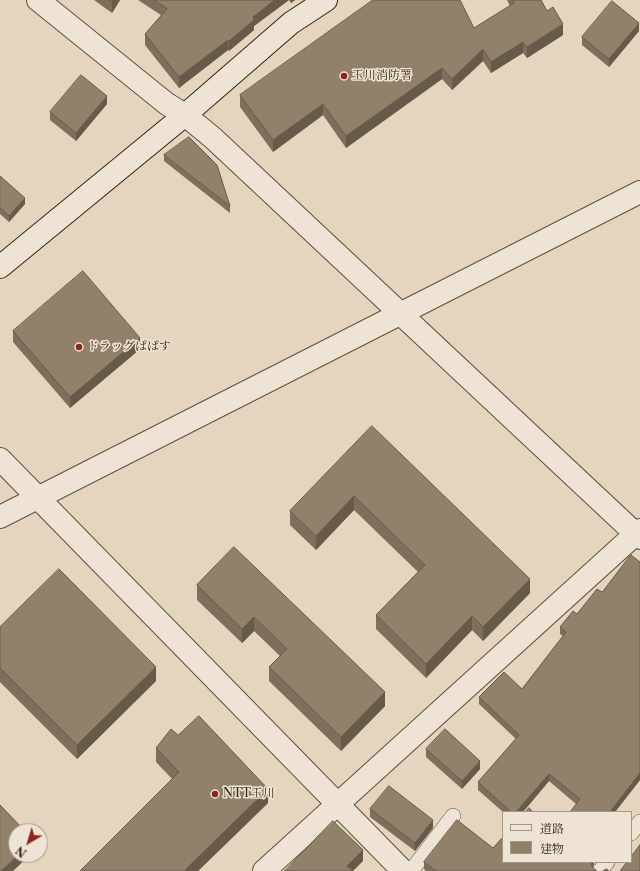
<!DOCTYPE html>
<meta charset="utf-8">
<style>
body{margin:0}
#map{position:relative;width:640px;height:871px;overflow:hidden;background:#e5d5be;font-family:"Libre Caslon Text","Noto Serif JP",serif}
canvas{display:block}
.legend{position:absolute;left:502px;top:811px;width:130px;height:52px;box-sizing:border-box;background:#eee4d5;border:1px solid #a49885;margin:0;padding:5px 7px;list-style:none;font-size:12px;color:#36250e}
.legend li{display:flex;align-items:center;gap:8px;height:20px}
.legend b{width:20px;border:1px solid #a49885}
.north{position:absolute;left:8px;top:823px;width:40px;height:40px;box-sizing:border-box;background:#eee4d5;border:1px solid #a49885;border-radius:50%;rotate:218deg;font-size:11px;font-weight:700;line-height:16px;text-align:center;color:#36250e}
.north::after{content:'';display:block;margin:auto;width:14px;height:18px;background:#8f2418;clip-path:polygon(50% 0,100% 100%,50% 72%,0 100%)}
</style>
<div id="map">
<canvas width="640" height="871"></canvas>
<ul class="legend">
<li><b style="height:5px;background:#eee4d5"></b>道路</li>
<li><b style="height:11px;background:#91816a"></b>建物</li>
</ul>
<div class="north">N</div>
</div>
<script>
const ctx = document.querySelector('canvas').getContext('2d');
ctx.lineJoin = 'round';
function trace(path, color, width, dash) { ctx.strokeStyle = color; ctx.lineWidth = width; ctx.lineCap = dash ? 'butt' : 'round'; ctx.setLineDash(dash || []); ctx.stroke(path); }
function fill(path, color) { ctx.fillStyle = color; ctx.fill(path, 'evenodd'); }
function label(font, color, halo, rows, align = 'center') {
  ctx.font = font + ' "Libre Caslon Text","Noto Serif JP",serif'; ctx.lineWidth = 3; ctx.setLineDash([]); ctx.textBaseline = 'middle'; ctx.strokeStyle = halo; ctx.fillStyle = color; for (const [text, x, y, turn = 0] of rows) {
    ctx.save(); ctx.translate(x, y); ctx.rotate((+turn || 0) * Math.PI / 180); ctx.textAlign = isNaN(turn) ? turn : align; if (halo) ctx.strokeText(text, 0, 0); ctx.fillText(text, 0, 0); ctx.restore();
  }
}
const lane = new Path2D(`
 M631,833l9,-11
 M411,871l42,-55
 M600,871l7,-9`);
const street = new Path2D(`
 M38,0l129,104 18,11 28,23 427,400
 M0,459l403,412
 M0,517l640,-325
 M264,871l376,-341`);
const secondary = new Path2D(`
 M0,267l185,-152 106,-92 35,-23`);
const wall = new Path2D(`
 M94,0h26l-8,13z
 M138,0h157l-4,3 -2,-3 -35,26v4l-25,21 -1,-1 -49,38 -34,-43v-11l16,-19z
 M507,0h34l6,11 16,24 -36,23 -4,-5 -32,20 -8,-12 -31,29 -10,-11 -96,69 -23,-33 -50,37 -33,-45v-12l234,-67 36,-22z
 M639,31l-30,36 -27,-22v-8z
 M107,104l-31,37 -26,-21v-8z
 M164,155l66,51v7l-66,-52z
 M0,176l25,28 -16,18 -9,-8z
 M13,331l127,18 -70,59 -57,-66z
 M372,426l158,167 -47,48 -11,-11 -46,48 -50,-49v-14l42,-43 -64,-62 -38,40 -26,-25v-14z
 M234,547l151,159 -44,45 -72,-70v-14l11,-11 -26,-25 -12,12 -45,-43v-15z
 M640,562v218l-25,32 -39,-8 -27,-23 -26,31h-20l-25,-22v-8l38,-43 -37,-35v-7l43,-8 41,-53 -3,-2v-7l17,-13 25,-22z
 M0,627l156,54 -79,78 -77,-77z
 M178,735l90,68 -70,68h-118l92,-92 -16,-17v-14z
 M426,749l54,20 -18,20 -36,-32z
 M370,809l63,19 -18,23 -45,-34z
 M493,848l101,14v2l-2,4 5,3h-171l-2,-2v-7z`);
const shadedWall = new Path2D(`
 M113,0h7l-8,13v-11z
 M275,0h14l-35,26v4l-25,21v-10l24,-24z
 M291,0h4l-4,3z
 M639,23v8l-30,36v-8z
 M563,24v11l-36,23v-11z
 M228,40v10l-49,38v-11z
 M523,42v11l-32,20v-11z
 M483,49v12l-31,29v-11z
 M442,68v11l-96,69v-12z
 M107,96v8l-31,37v-8z
 M323,104v11l-50,37v-12z
 M25,198v6l-16,18v-6z
 M140,338v11l-70,59v-11z
 M354,496v14l-38,40v-14z
 M530,579v14l-47,48v-14z
 M472,616v14l-46,48v-14z
 M254,617v14l-12,12v-14z
 M156,667v14l-79,78v-14z
 M385,692v14l-44,45v-14z
 M480,761v8l-18,20v-8z
 M640,773v7l-25,32h-5z
 M549,774v7l-26,31h-7z
 M268,789v14l-70,68h-14z
 M433,820v8l-18,23v-8z
 M363,850v11l-10,10 -6,-5z
 M18,855h12l-17,16h-12z
 M591,862h3v2l-3,5z`);
const building = new Path2D(`
 M109,0h4l-1,2z
 M154,0h121l-22,17 1,3 -25,21 -1,-1 -49,37 -34,-43 22,-25z
 M373,0h87l14,28 40,-25 -1,-3h28l6,11 6,-4 10,17 -36,23 -4,-5 -32,20 -8,-13 -31,30 -10,-11 -96,68 -23,-32 -50,36 -33,-45z
 M612,1l27,22 -30,36 -27,-22z
 M81,75l26,21 -31,37 -26,-21z
 M189,137l28,28 13,41 -66,-51z
 M0,176l25,22 -16,18 -9,-8z
 M83,271l57,67 -70,59 -57,-66z
 M372,426l158,153 -47,48 -11,-11 -46,48 -50,-49 49,-50 -71,-69 -38,40 -26,-25z
 M234,547l151,145 -44,45 -72,-70 18,-18 -33,-32 -12,12 -45,-44z
 M631,555l9,7v211l-30,39h-40l10,-13 -31,-25 -33,38h-5l-33,-30 41,-47 -40,-38 25,-25 18,17 44,-57 -6,-5 13,-16 4,3 20,-25 5,3z
 M59,569l97,98 -79,78 -77,-77v-41z
 M199,716l69,73 -84,82h-104l99,-99 -23,-24 15,-19 7,6z
 M445,729l35,32 -18,20 -36,-32z
 M389,786l44,34 -18,23 -45,-34z
 M0,805l25,26h-9v24h2l-17,16h-1z
 M529,808l4,4h-7z
 M457,820l36,28 10,-11v25h88l1,5 5,4h-161l-12,-9z
 M333,821l30,29 -16,16 6,5h-68z
 M640,845v26h-20l7,-9h4v-5z
 M607,869l2,2h-6z`);
const markers = [
 [344,76,4,"#8f2418"],
 [79,347,4,"#8f2418"],
 [215,794,4,"#8f2418"]
];
const poiNames = [
 ["玉川消防署",352,76],
 ["ドラッグぱぱす",87,347],
 ["NTT玉川",223,794]
];
trace(lane, '#62513a', 16);
trace(street, '#62513a', 24);
trace(secondary, '#36250e', 24);
trace(lane, '#eee4d5', 15);
trace(street, '#eee4d5', 22);
trace(secondary, '#eee4d5', 22);
fill(wall, '#7d6f5b');
fill(shadedWall, '#665a4a');
fill(building, '#91816a');
trace(building, '#665a4a', 1);
for (const [x, y, r, color] of markers) { const dot = new Path2D(); dot.arc(x, y, r, 0, 2 * Math.PI); ctx.fillStyle = color; ctx.fill(dot); trace(dot, '#eee4d5', 1.5); }
label('12px', '#36250e', '#eee4d5', poiNames, 'left');
</script>
